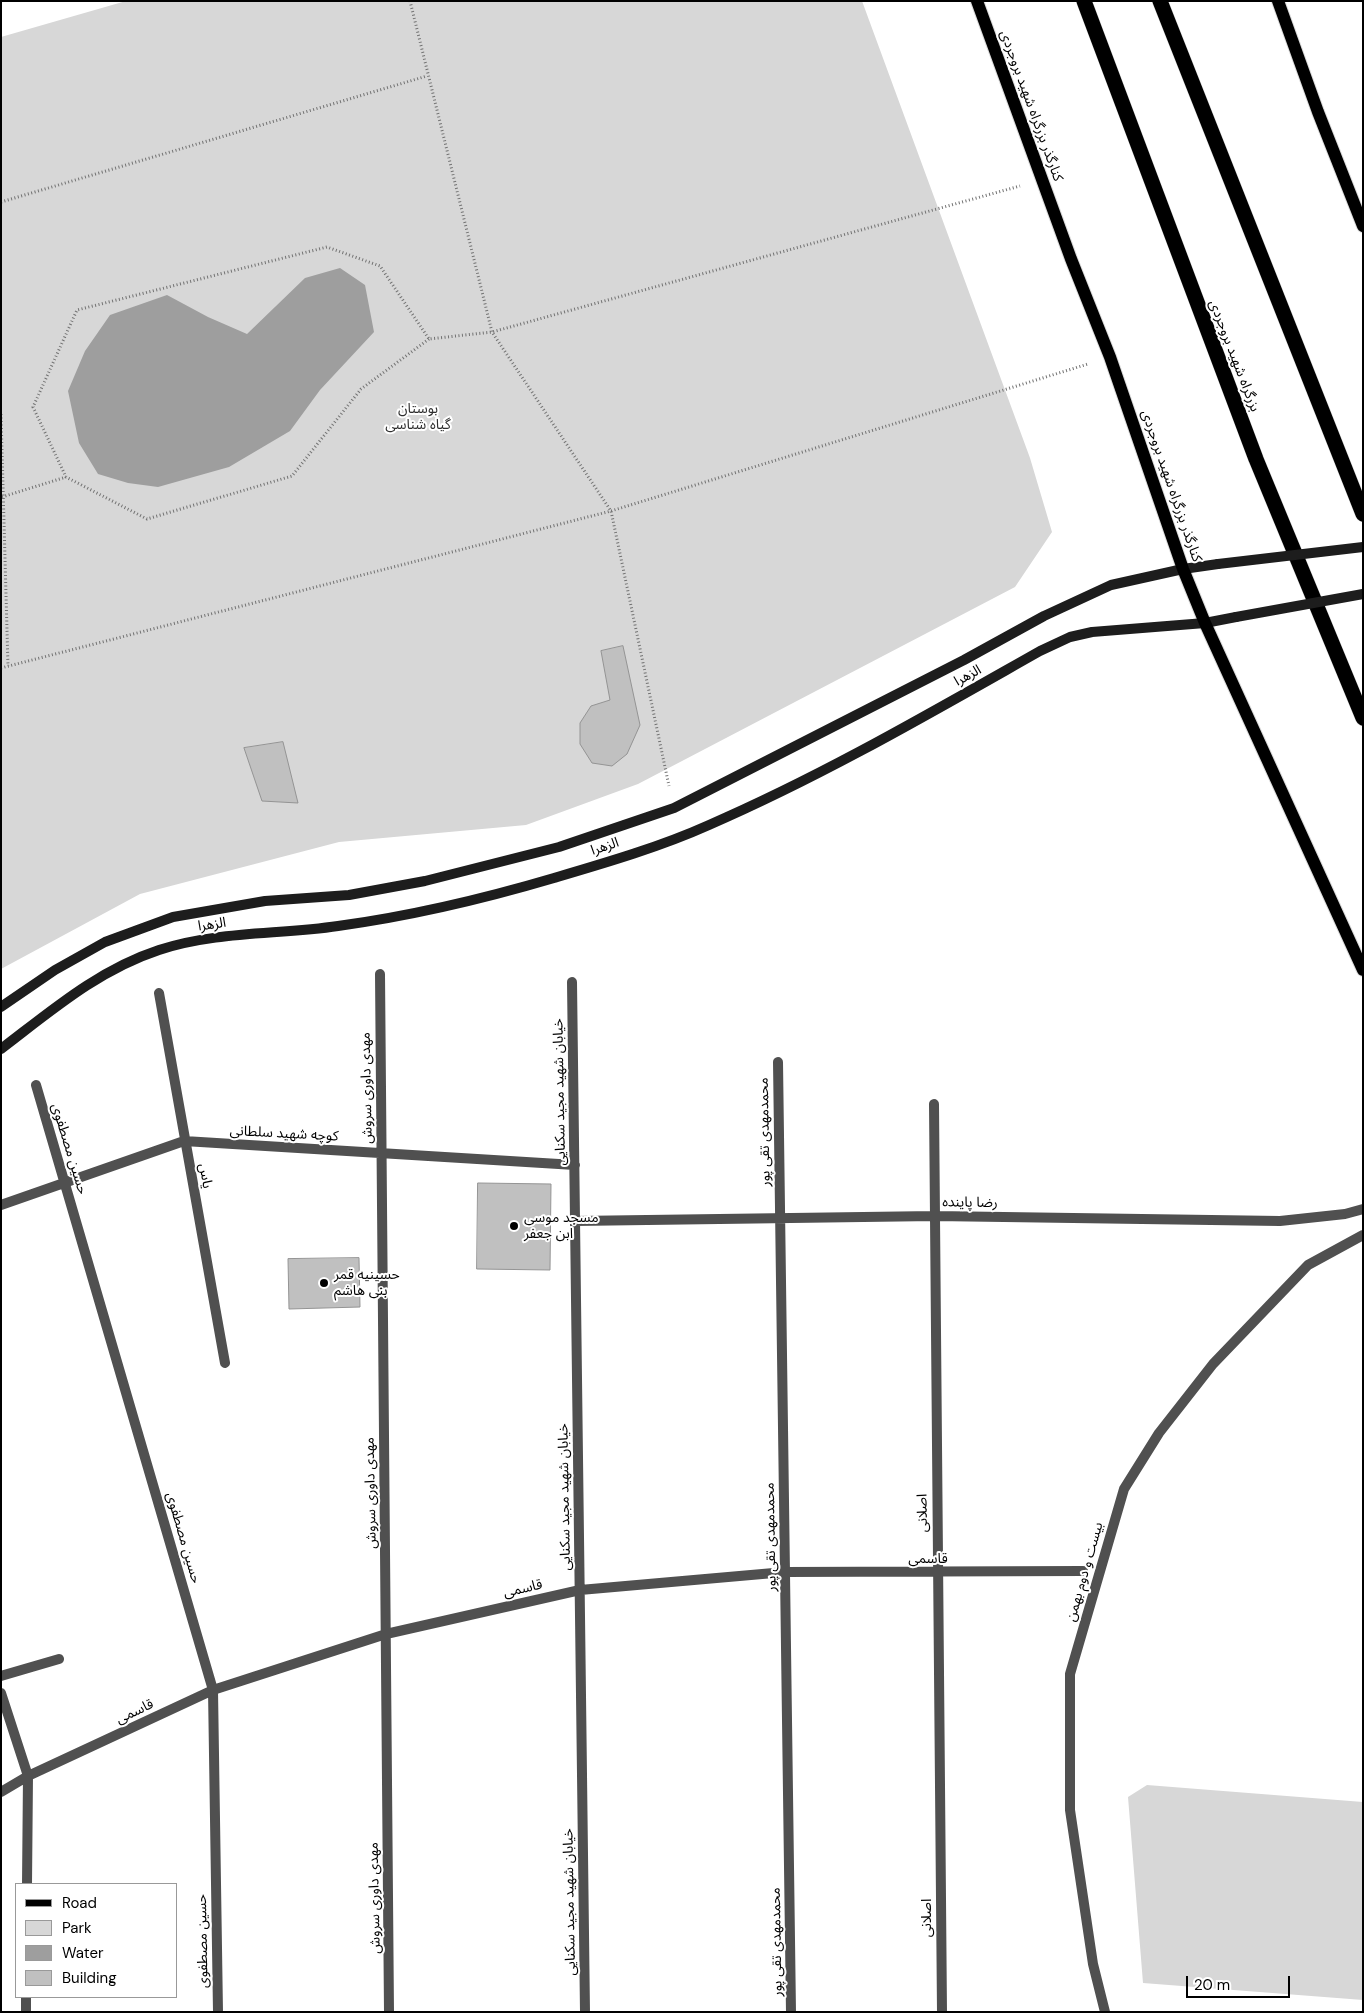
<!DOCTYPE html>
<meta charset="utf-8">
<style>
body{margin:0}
#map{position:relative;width:1364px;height:2013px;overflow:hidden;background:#fff;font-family:"DM Sans",sans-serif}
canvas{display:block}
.frame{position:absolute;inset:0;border:2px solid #000;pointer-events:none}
.legend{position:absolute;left:15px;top:1883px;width:162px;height:115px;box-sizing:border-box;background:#fff;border:1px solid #999;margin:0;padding:6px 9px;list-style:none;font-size:15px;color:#000}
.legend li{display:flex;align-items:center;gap:10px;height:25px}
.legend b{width:25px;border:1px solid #999}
.scale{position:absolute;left:1186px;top:1976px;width:104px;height:22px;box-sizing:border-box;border:2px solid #000;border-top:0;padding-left:6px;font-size:15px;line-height:18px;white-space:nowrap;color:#000;-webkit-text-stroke:4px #fff;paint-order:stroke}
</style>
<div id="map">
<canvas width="1364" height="2013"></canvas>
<div class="frame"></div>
<ul class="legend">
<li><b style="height:6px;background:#000"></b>Road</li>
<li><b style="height:14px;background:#d7d7d7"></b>Park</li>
<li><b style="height:14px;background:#9e9e9e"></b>Water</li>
<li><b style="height:14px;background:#c0c0c0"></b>Building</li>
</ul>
<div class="scale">20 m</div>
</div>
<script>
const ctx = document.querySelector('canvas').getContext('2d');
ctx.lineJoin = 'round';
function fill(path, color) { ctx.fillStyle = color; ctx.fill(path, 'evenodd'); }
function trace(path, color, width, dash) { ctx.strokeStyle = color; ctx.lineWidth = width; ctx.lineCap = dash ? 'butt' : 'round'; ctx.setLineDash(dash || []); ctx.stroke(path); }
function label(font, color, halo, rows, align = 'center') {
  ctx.font = font + ' "DM Sans","Noto Sans Arabic",sans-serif'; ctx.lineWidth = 4; ctx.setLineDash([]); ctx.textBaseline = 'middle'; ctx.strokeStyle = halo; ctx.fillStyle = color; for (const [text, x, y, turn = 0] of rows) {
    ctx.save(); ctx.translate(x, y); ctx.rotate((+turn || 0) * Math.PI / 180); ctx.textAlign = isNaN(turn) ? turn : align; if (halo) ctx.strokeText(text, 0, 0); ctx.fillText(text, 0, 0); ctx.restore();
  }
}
const green = new Path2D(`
 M126,1h736l168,457 22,74 -37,55 -377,197 -112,41 -187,17 -199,52 -139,75v-932z
 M1147,1785l216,17v198l-220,-17 -15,-186z`);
const water = new Path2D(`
 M340,268l25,17 9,47 -54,58 -30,41 -61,36 -71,20 -30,-4 -30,-9 -19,-31 -11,-52 17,-40 25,-36 57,-20 41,22 39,17 58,-56z`);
const building = new Path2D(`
 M623,646l17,79 -13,29 -15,12 -20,-3 -12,-19v-21l11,-17 19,-6 -9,-49z
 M283,742l15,61 -36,-2 -18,-53z
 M478,1183l73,1 -1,86 -73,-1z
 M359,1258l1,49 -71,2 -1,-50z`);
const path = new Path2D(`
 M410,1l82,331 119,179 58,275
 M1,202l426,-126
 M429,339l-68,50 -69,87 -145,43 -81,-42 -33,-70 44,-97 250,-63 53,19 49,73 63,-7 528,-146
 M1,414l7,252
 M2,497l64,-20
 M1,668l610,-157 477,-147`);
const street = new Path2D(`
 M380,974l9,1038
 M572,982l13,1030
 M159,993l66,370
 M778,1062l13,950
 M36,1085l177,605 5,322
 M934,1104l8,908
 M1,1205l183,-64 391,24
 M575,1221l360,-5 345,5 65,-7 18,-5
 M1,1676l58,-17
 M1,1693l27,83 -1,108
 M1,1792l27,-16 185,-86 173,-56 194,-44 205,-18 298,-1
 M26,2012v-15
 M1105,2012l-12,-48 -23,-154v-136l54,-185 35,-56 54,-69 95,-99 55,-30`);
const secondary = new Path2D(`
 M1,1007l54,-37 50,-28 68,-25 92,-16 84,-6 76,-14 134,-34 115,-39 290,-148 80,-44 67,-31 72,-16 35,-5
 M1,1049c50,-38 97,-79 158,-99 58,-19 119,-15 179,-24 73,-10 145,-27 216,-48 51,-15 106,-31 155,-53 115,-50 223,-113 331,-174l30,-14 22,-5 113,-9 31,-6`);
const primary = new Path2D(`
 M977,1l94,258 39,98 73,212 22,54 158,347
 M1278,1l40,111 45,114`);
const highway = new Path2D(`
 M1084,1l172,458 107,259
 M1160,1l203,513`);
const secondaryBridge = new Path2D(`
 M1218,564l145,-17
 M1236,617l127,-23`);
const markers = [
 [514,1226,5,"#000"],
 [324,1283,5,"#000"]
];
const streetNames = [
 ["کنارگذر بزرگراه شهید بروجردی",1031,106,70],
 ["بزرگراه شهید بروجردی",1234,356,69],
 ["کنارگذر بزرگراه شهید بروجردی",1171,486,71],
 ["الزهرا",968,676,-29],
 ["الزهرا",605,847,-18],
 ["الزهرا",212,925,-8],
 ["مهدی داوری سروش",367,1088,-91],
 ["خیابان شهید مجید سکنایی",560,1092,-91],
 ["محمدمهدی تقی پور",765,1132,-91],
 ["کوچه شهید سلطانی",284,1134,3],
 ["حسین مصطفوی",69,1149,73],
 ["یاس",205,1176,80],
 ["رضا پاینده",970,1203,1],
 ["مهدی داوری سروش",371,1493,-91],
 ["خیابان شهید مجید سکنایی",565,1497,-91],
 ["اصلانی",923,1513,-91],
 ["محمدمهدی تقی پور",771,1537,-91],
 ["حسین مصطفوی",183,1538,74],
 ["قاسمی",928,1559],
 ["بیست و دوم بهمن",1085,1572,-74],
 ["قاسمی",523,1589,-13],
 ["قاسمی",135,1712,-25],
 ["مهدی داوری سروش",375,1898,-91],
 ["خیابان شهید مجید سکنایی",570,1902,-91],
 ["اصلانی",927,1918,-90],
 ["حسین مصطفوی",203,1941,-91],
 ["محمدمهدی تقی پور",777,1942,-91]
];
const parkNames = [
 ["بوستان",418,409],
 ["گیاه شناسی",418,425]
];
const poiNames = [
 ["مسجد موسی",524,1218],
 ["ابن جعفر",524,1234],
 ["حسینیه قمر",334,1275],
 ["بنی هاشم",334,1291]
];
fill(green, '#d7d7d7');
fill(water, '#9e9e9e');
fill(building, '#c0c0c0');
trace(building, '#949494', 1);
trace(primary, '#dbdbdb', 14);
trace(highway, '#dbdbdb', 16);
trace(path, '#727272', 3, [1, 2.5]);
trace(street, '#505050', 10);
trace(secondary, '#1d1d1d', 10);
trace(primary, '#000', 12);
trace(highway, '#000', 15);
trace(secondaryBridge, '#1d1d1d', 10);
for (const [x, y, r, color] of markers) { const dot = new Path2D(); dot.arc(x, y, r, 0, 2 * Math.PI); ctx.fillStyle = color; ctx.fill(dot); trace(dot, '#fff', 2); }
label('14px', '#000', '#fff', streetNames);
label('14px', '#2e2e2e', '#fff', parkNames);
label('14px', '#000', '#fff', poiNames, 'left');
</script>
